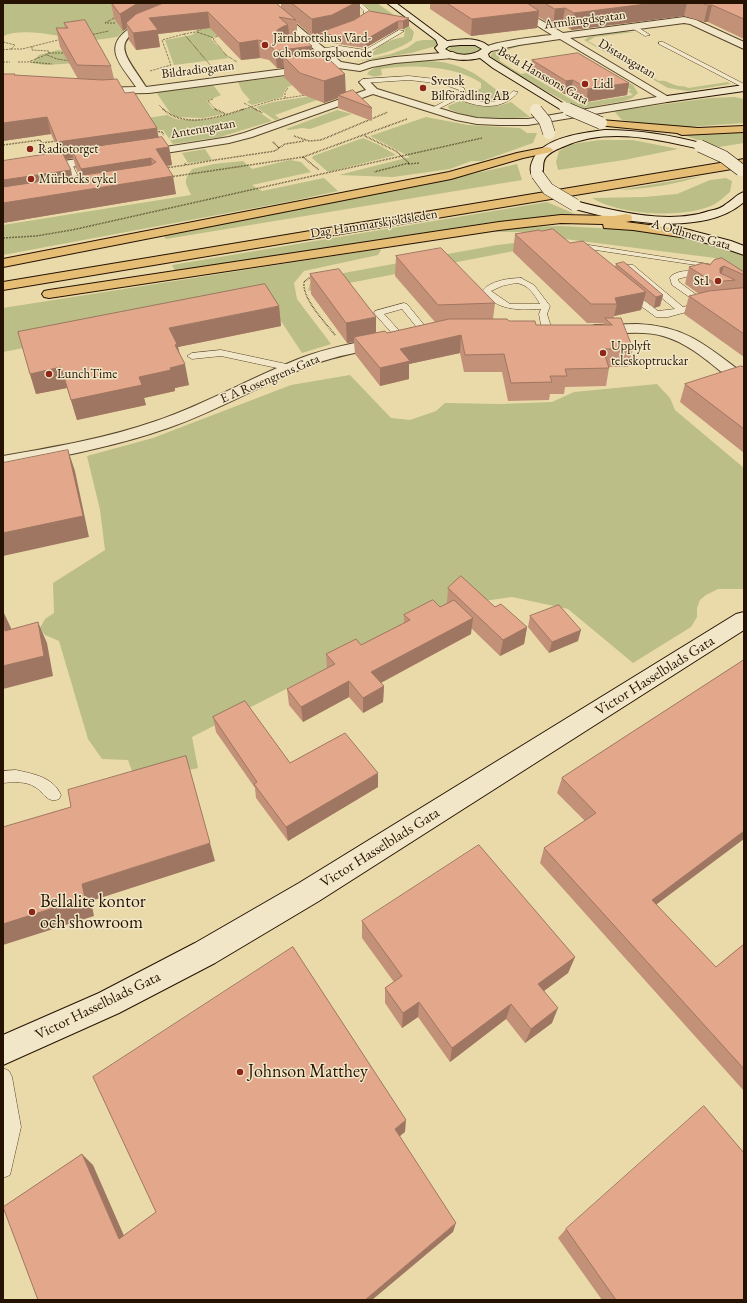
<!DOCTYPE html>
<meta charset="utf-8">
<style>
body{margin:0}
#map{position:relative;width:747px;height:1303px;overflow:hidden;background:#eadaaa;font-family:"EB Garamond",serif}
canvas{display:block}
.frame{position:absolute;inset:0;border:4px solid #251200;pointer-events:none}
</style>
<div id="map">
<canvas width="747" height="1303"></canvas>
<div class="frame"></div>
</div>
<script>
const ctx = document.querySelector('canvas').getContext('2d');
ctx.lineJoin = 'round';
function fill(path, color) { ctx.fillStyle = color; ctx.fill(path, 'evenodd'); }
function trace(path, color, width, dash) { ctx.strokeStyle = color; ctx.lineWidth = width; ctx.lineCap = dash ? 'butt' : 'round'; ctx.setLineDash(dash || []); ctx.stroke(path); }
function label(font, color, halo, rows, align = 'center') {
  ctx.font = font + ' "EB Garamond",serif'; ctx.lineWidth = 3; ctx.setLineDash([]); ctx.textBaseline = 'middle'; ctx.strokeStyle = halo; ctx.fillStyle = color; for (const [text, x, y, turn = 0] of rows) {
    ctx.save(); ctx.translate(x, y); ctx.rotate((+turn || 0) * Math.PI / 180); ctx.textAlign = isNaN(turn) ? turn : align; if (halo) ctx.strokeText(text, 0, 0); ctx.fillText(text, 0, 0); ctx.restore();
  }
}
const green = new Path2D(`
 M3,3h194l-70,25 -10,9c-9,1 -18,3 -28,3 -25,-1 -62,-14 -86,-4z
 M363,3h14l31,22 6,7 -2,8c-17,13 -61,24 -81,14l3,-3c13,0 25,5 38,3 6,-11 22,-15 32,-17l1,-7 -4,-1 -1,-4 -29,-14z
 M195,21l38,13 -20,3 -2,2 18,19 -55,7 -9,-25 27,-5 8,-6z
 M618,31l16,1 -39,5 -7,4 71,40c7,-1 9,2 16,4 5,2 8,0 13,3l40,-6 2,2 -42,7 -20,-3 -84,-48 5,-3z
 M424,40h11l3,2 -2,4 -25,7 -57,9 37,-8 16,-6 10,-7z
 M540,42l4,1c-15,1 -35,3 -45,13l1,5 21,13 5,-1 53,31 54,-9 -5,-4 3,-1 -7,-4 3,-4 6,3 5,8 -6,5 -8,3 -45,8 -84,-46 -5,-5 2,-5 13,-5z
 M470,44l8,3 2,3c-8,6 -23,5 -31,0l1,-3 3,-2z
 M58,50l16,2 3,11 -31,2 -15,-2 8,-8z
 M426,61c37,1 49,12 77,34v3c-12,5 -21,5 -33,1l-2,-3 13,-8v-5c-25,-17 -70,-19 -100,-14l1,6c-6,2 -10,2 -15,-1 8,-13 45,-12 59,-13z
 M298,75l8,9c-12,1 -21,-1 -23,13l-31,8 -5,-3 3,-2 -8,-9 -4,-9z
 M213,85l8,10 -14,6 5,7 12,6 -21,4 -27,-1 -5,-3 -15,-22z
 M319,95l-2,5 -42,15 5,4 -5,1 -19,-13 17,-5z
 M735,97l9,2v24l-72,5 -50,-8 -8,-9 96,-13z
 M460,101c18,6 33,8 51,1l19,15c-26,2 -57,4 -81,-8l-1,-3z
 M252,107l20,14 -52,16 -47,7 -10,-14 -25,-1 10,-11 19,-3 9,4 8,1h21l11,-2z
 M337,110l15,4 -42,15 -8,-1 -13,2 -3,-1z
 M426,117l42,8 52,3 7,5h10l-4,10 -51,18h-11l-21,8 -57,8 -54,-2 71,-18 -40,-21z
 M744,132v11l-25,4 -36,-12z
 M363,138l16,7 17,10 -68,17 -16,-14 1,-2z
 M600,140h33l45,9 -54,11 -66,10 -2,-8 3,-11 13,-7z
 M205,149l7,11 -24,3 -6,-10z
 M290,160l11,2 10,10 -59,13 10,6 62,-13 14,13 -46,10 -289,54v-30l188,-30c-6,-14 -8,-13 1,-26l22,-5 29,-3 9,8z
 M517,164l5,16 -356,59 -4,-5 261,-49z
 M702,176c-26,8 -55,13 -83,14z
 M726,178l6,3 -2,11c-5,4 -11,10 -17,13 -30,14 -93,10 -121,-7l52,-1 33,-3 33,-14z
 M547,202l28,12 -82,8 -318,49 -3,-6z
 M560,226c62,3 126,5 184,30v25l-20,-14 -9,-9 -174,-22 -13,-4h-36l28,-5z
 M522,242l28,2 -242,47 2,-8 12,-6 175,-32z
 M378,249l3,1 -3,5 -74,16 -10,12 3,16 34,45 -29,9 -35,-53 -264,52v-44z
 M350,375l41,43 19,2 26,-9 9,-8 56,1 51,-2 22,-10 83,-8 13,14 5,12 69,58v121h-26l-12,6 -6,5 -3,8v9l-6,10 -58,36 -65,-54 -56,-12 -49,7 -30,10 -241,123 6,31 -62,14 -8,-22 -26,-1 -14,-20 -29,-98 -14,-6 -5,-7 5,-9 9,-6 -1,-30 52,-33 -5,-40 -13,-54 66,-18 138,-53z`);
const pathFar1 = new Path2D(`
 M115,23h-10l11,-6
 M203,28l-8,4 -11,2 27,32
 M197,32l17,6
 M90,35l19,-4
 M219,35l-6,4 13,16 11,7
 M3,42l12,3 -4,4 -8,1
 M11,49h11l40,-10
 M49,53h16
 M47,55l10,4 13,2
 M3,62h7
 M18,62h10l20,-8 1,-3 -17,-1v-4
 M30,62l22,2
 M150,71l21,-6 -9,-25 22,-6
 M285,98v-6l3,-4
 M213,99l-5,2 8,9
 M244,103l13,7
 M159,105l5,5
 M241,110l33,-10 32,-5`);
const path = new Path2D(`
 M163,109c22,20 56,8 81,0
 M215,109l11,5
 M255,109l8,4
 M155,131l7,1 2,3
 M294,136l15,5 12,-1 67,-28
 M365,136l31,15 13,12 -35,9
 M273,142l6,6 6,-4 19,-3
 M42,143l14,-2
 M3,145l37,-5 6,10
 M303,157l16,13
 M215,160l60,-9 4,-3
 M185,163l1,2 29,-5
 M408,164l11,-1
 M165,168l21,-3
 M170,177l133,-20 104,-38
 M3,238l33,-2 36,-6 410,-92
 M313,275l-9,7c-2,17 21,40 31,53`);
const lane = new Path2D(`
 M356,3h5l9,8 -3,8 -11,6 -3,-2 10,-6 1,-6z
 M634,25l2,1 14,9 -5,1 -13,-8 -1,-1z
 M399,30l5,1 -37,22 -5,1 -22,-4 -45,6 -3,-2 3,-2 45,-6 25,4z
 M336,32l3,2 -1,1 -30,7 -3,-2z
 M659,42h4l81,42v4l-85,-44z
 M548,62l2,1v2l-24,4 -3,-2z
 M409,76l26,3 3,2 -3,2 -26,-3 -46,3 -3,-2 3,-2z
 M445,81l19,7 2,6 -3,2c18,8 36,10 50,-5l5,1c-15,19 -39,16 -60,7l-24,12h-4v-2l30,-16 -1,-3 -16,-6v-2z
 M69,162l3,2 13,27 -1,2h-6l-1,-2 -11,-27z
 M589,245l125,20 30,15v6l-33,-17 -15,-4 -107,-16 -5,1 2,3 -4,2h-3l-4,-7 4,-2z
 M627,265h6l50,42 15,-4 -26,-18 -2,-7 1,-2c11,-8 25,-5 36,0l1,2 -4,3 -15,-5 -11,3 1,3 30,22 -4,3 -37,10h-12l-29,-21 -1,-2 1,-2h6l25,19 17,-2 -48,-40 -1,-2z
 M521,278l13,7 16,21 -3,8 5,16 -2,2 -3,1 -5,-3 -3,-16 2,-5c-23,1 -44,2 -59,-18 8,-10 26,-13 39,-13zM516,283c12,1 18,11 24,21h-30l-19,-13 11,-5z
 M404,303l3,1 22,27 2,2 -2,2h-6l-21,-26 -18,5 22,24 -2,2h-6l-24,-27 1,-2z
 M221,350l70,15 5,3 -5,3 -70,-15 -29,3 -5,-3 5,-3z
 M16,770c18,4 37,7 45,25l-2,4c-12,5 -15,-7 -24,-12 -9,-6 -22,-5 -32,-4v-12z
 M3,1068l6,3 3,6 9,50 -11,48 -7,3z`);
const street = new Path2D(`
 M275,3h9l-5,7 62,52 18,3 11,-4 25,-4 58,-5 5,3 -5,3 -58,5 -23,4 -12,4 -22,-3 -189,25 -55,1 -5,-3 5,-3 42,-1c-12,-19 -34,-37 -10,-56 8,-7 18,-12 28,-15l3,1 1,2 -1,2c-50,20 -33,31 -11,66l184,-24 -58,-50 -1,-5z
 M501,3h10l52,30 121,-16 12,3 48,22v7l-54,-25 -6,-1 -114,15 102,61 -5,3 -139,23h-29l-22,-1 -21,-4 -83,-26 -121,43 -23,6 -89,14 -4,-1 -2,-2 2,-2 4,-1 89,-14 15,-4 122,-43 -7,-8 5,-3 4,1 9,9 81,25 19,4 22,1h29l129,-22 -97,-58 -41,6 -32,7 -3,-1 -2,-2c7,-7 58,-13 70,-14z
 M104,155l4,2 2,2 -2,2 -105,17v-8z
 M637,324c49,2 70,22 107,50v13l-6,-2c-23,-17 -46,-41 -75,-49 -21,-6 -46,-2 -68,-1l-5,-2 -3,-3 3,-3 5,-2z
 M383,337l5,2 3,3 -3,3c-25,7 -51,10 -76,20 -49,18 -94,46 -144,63 -54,19 -110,29 -165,40v-12c52,-9 104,-18 153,-35 50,-17 96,-44 145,-63 26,-10 54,-15 82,-21z`);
const secondary = new Path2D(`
 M387,3h9l51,38c15,-2 35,-5 45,9l-4,4 1,3 80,50 -5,3 -4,-1 -67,-41 -13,-10c-13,3 -37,4 -45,-10l3,-3 -2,-5zM460,45h15l7,4c-10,8 -26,7 -37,0l4,-3z
 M744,85v6l-77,11 -5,-3 5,-3z
 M605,130c34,0 66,5 99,14l2,2 -2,2 -4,1c-43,-10 -93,-22 -135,-3 -7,3 -14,5 -19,11 -5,6 -1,14 -5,20h-8c-3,-5 -3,-10 -1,-15 9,-25 51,-29 73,-32z
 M744,192v10c-22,19 -50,21 -78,22l65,17 13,5v9l-23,-8 -63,-17 -2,-3 4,-3 -46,-5 -43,-11 -2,-3 2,-3 4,-1c39,10 94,24 134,10 6,-1 13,-3 17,-7 7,-4 11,-10 18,-12z
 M744,612v18l-425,271 -104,62 -96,50 -116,52v-30l96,-42 96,-50 104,-60 437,-269z`);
const primary = new Path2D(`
 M601,120l97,8 46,-2v6l-62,3 -5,-2 -80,-8 -1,-2z
 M547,147l4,1 2,2 -2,2 -28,6 -72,21 -448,88v-8l446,-87 68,-19z
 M744,159v8l-741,123v-8z
 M626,214l5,1 1,3 -1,3 -5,1 61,8 5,1 2,3 -2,3 -5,1 -54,-8 -29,-2 -1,-4 -42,-1 -62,7 -450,68 -5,-1 -2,-3 2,-3 5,-1 450,-68 62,-7 53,1z`);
const secondaryBridgeFar1 = new Path2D(`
 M564,107l6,3`);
const secondaryBridge = new Path2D(`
 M568,109l33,14
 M536,110l9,11 4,12
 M700,146l24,11 17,13
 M537,174l11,15 27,16`);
const wall = new Path2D(`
 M111,3h165l5,4v-4h79v14l49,1v8l-6,3h-5l-33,19 -47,-7v-6l-6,1 -15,-13v14l-8,-2v5l23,12 34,40 26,16v13l-34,-13v-10l-14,5 -23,-9 -17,-17v-9h-7l-8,-8 -9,-2 -19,2 -31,-32 -52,6 2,13 -24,3 -7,-10 -2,-12 -4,3 -9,-13z
 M430,3h314v36l-36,-17h-4l-20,-6 -113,14 -9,-6 -9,2 -14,-9 -2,11 -66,8 -41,-27z
 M64,23l47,43 3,13 45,58 10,10 3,18 -5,1 9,28 -173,29v-43l56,-28 -8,-18 -48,7 12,-67v1l63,4 -18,-32 -4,-19h9zM73,158l3,10 3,8 -7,1 -6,-18z
 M532,60l97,23 -2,12 -41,7 -15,-9 -7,1 -33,-22z
 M541,231l29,12 45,24 1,-3 47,31 -3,11 -6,2 -10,-8 -3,10 -27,6v2l19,31 -5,18h-19v1l-3,18 -41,1 -1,7h-14l-1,6 -41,1 -6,-29h-38l-4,-19 -51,11v15l-29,7 -25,-32 -1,-12 -7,1 -36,-49 -1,-20 66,58 11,1 48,-11 -40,-46 1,-20 99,47 -2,16 43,6h67l1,-2h-17l-74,-71 2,-18z
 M714,260l30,12v85l-60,-43 5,-18 10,-2 -14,-10 4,-17 21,-2z
 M279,306l2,20 -103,21 11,38 -14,3v3l-31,7 2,7 -69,15 -10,-32 -31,6 -6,-20z
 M744,367v86l-64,-51 5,-18z
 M448,588l47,19 32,20 -3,17 -24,12 -29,-28v6l-90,49 3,3 -1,16 -20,11 -14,-16 -46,25 -14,-17 -2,-16 40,-20 -1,-15 35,-9 43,-22v-8l36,-8 7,-4z
 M530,616l48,25 -29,12 -21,-26z
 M744,660l-88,245 60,62 28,-23v147l-204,-228 4,-15 41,-27 -28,-28 5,-15z
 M213,717l77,46 88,24 -90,54 -32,-43 -1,-10 -39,-56z
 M362,921l213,36 -7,16 -24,18 8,32 -27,20 -19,-24 -56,43 -32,-45 -16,11 -17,-25v-15l9,-6 -32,-44z
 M566,1229l178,71h-142l-44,-62z`);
const shadedWall = new Path2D(`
 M138,3h56l-68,20 1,5 -4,3 -3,-17z
 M355,3h5v14l-28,15 -14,1v2l-6,1v-17z
 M654,3h33l-3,13 -113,14 3,-17z
 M708,5h4l-4,17h-4z
 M565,8l-3,16 -9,2 2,-17z
 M539,11l-2,17 -66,8 1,-17z
 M208,12l2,16 -52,6 2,13 -24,3 -3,-17 16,-15z
 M409,18v8l-6,3v-8z
 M398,21v8l-33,19v-8z
 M288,25l2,17 -12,6 -1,-18 7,-4z
 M258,40l2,18 -19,2 -2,-17z
 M312,46v18l-29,-8 1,12h-7l-2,-17z
 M345,74l1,22 -8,-1v3l-14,5v-22z
 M573,80l-2,13 -7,1 2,-13z
 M629,83l-2,12 -41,7 2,-13z
 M47,117l4,17 -48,7v-18z
 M157,128l3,18 -88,4 1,8 -11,2 -5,-18z
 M169,147l3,18 -13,2 -3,-18z
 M151,158l3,19 -69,10 -4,-18z
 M71,170l4,19 -72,10v-19z
 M173,176l3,18 -173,29v-20z
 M724,266l-5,15 1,-13z
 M646,292l-5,18 -27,6 3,-12 -2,-6z
 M663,295l-3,11 -6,2 2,-11z
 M279,306l2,20 -103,21 3,17 -12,-36z
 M376,317v20h-22v5l-7,1 -1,-20z
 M461,335l-1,18 -51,11v15l-29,7v-18l20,-19z
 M185,364l4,21 -14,3v3l-31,7 2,7 -69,15 -6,-20 68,-23 31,-9z
 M61,367l6,21 -31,6 -6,-20z
 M68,450l7,21 14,66 -86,19v-23z
 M3,611l8,17 3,23 -9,-20 -2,-13z
 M473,618l-2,16 -100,54v-16z
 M38,622l9,21 6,33 -50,13v-23z
 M527,627l-3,17 -24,12 3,-16z
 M581,630l-3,11 -29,12 3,-11z
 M349,681v16l-46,25 -2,-15z
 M384,686l-1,16 -20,11v-15z
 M378,773v14l-90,54 -2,-14z
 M744,831v8l-99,74 7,-13z
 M210,843l5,18 -124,40 3,15 -91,29v-21l79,-40z
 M575,957l-7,16 -35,26 5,-15z
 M419,1002l-1,15 -16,11 1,-15z
 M511,1004l-5,15 -56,43 2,-14z
 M558,1008l-6,15 -27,20 6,-14z
 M406,1120l-1,12 -11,9 1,-12z
 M82,1154l11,11 36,82 -10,-8z
 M456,1223l-3,9 -81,68h-7z`);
const building = new Path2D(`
 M112,3h26l-18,11z
 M165,3h111l20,17 -17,-3 9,8 -4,1 -7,4v3l12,7 14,-2 9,8 -37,5 -7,-8 -10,-3 -19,3 -31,-31 -59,6 9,12 -25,3 -7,-10 10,-9 25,-10z
 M292,3h63l-23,12 -20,4z
 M447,3h80l12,8 -67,8z
 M545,3h109l-80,10 -9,-5 -10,1z
 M701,3h43v16l-32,-14h-4z
 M369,11l40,7 -6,3h-5l-33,19 -47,-7 36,-13z
 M85,20l26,46 -34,-1 -21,-37h12l-4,-5z
 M320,51l25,23 -21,7 -24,-8 -17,-17z
 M578,53l51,30 -41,6 -15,-9 -7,1 -34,-21z
 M3,74h12l-1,1 88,5 15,-1 8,14 9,-1 23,36 -100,14 -10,-25 -44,6z
 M353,90l19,18 -34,-13z
 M162,137l7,10 -13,2 17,27 -170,27v-16l148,-22 5,-3 -5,-4 -70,11 -9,-19z
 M62,152l9,18 -68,10v-19z
 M553,229l17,14 13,-2 63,51 -31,6 2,6h-26l-76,-70 24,-4 2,1z
 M441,248l54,55 -57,2 -42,-49z
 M722,258l22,14v3l-20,-9 -4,2v5l15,7 -22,2 -24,-15 14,-4 7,2 4,-5z
 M624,262l39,33 -7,2 -40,-33z
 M339,269l37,48 -30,6 -36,-49z
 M265,284l14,22 -110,22 8,16 -2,1 10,19 -15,4 1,2 -32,7 3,8 -71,15 -10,-33 -31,7 -12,-42z
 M744,288v46l-55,-38 20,-5z
 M605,318h16l12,31h-30l6,19 -44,1 2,7h-17l2,6 -41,1 -7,-29 -39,1 -4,-20 -61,14 10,12 -30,7 -26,-31 31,-6 2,2 62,-14h58l2,2h26l1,4h76z
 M741,366l3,1v62l-59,-45z
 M68,450l15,66 -80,17v-70z
 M461,576l34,31 6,-3 26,23 -24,13 -55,-52z
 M433,600l7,7 14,-7 19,18 -102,54 13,14 -21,12 -14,-17 -48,26 -14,-18 48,-25 -9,-10 30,-15 5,6 49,-25 -6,-5z
 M559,605l22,25 -29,12 -22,-26z
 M3,618l2,13 33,-9 6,34 -41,10z
 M744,660v171l-92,69 64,67 28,-23v125l-200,-221 52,-35 -34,-35z
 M245,701l45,62 55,-30 33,40 -92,54 -32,-43 3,-2 -44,-65z
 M186,756l24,87 -128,41 3,14 -82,26v-97l68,-20 -3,-17z
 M479,845l96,112 -37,27 20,24 -27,21 -20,-25 -59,44 -33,-46 -16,11 -18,-25 17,-12 -40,-55z
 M293,947l113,173 -11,9 61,94 -91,77h-327l-35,-93 79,-53 37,85 37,-27 -63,-135z
 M704,1106l40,47v147h-128l-50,-71z`);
const markers = [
 [265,45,4,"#8f2418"],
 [585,84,4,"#8f2418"],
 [423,88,4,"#8f2418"],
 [30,149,4,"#8f2418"],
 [31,179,4,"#8f2418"],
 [718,281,4,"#8f2418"],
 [603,353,4,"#8f2418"],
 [49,374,4,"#8f2418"],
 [32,912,4,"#8f2418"],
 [240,1072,4,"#8f2418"]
];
const farStreetnames = [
 ["Armlängdsgatan",585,20,-7],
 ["Distansgatan",627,59,31],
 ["Bildradiogatan",198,70,-7],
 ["Beda Hanssons Gata",543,76,30],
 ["Antenngatan",203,129,-10],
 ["Dag Hammarskjöldsleden",374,224,-9],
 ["A Odhners Gata",691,235,16],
 ["E A Rosengrens Gata",270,379,-23]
];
const farPoinames = [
 ["Järnbrottshus Vård-",273,38],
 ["och omsorgsboende",273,53],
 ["Svensk",431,81],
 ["Bilförädling AB",431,96],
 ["Lidl",593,84],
 ["Radiotorget",38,149],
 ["Mürbecks cykel",39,179],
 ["St1",710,281,"right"],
 ["Upplyft",611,346],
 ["teleskoptruckar",611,361],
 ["LunchTime",57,374]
];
const streetNames = [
 ["Victor Hasselblads Gata",655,676,-32],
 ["Victor Hasselblads Gata",380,848,-32],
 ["Victor Hasselblads Gata",98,1006,-26]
];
const nearPoinames = [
 ["Bellalite kontor",40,902],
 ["och showroom",40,923],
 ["Johnson Matthey",248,1072]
];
fill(green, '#bbbe86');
trace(lane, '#56442a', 1);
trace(street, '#56442a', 2);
trace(secondary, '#251200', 2);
trace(primary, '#251200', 2);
trace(pathFar1, '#251200', 1, [0.5, 1]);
trace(path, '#251200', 1.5, [0.5, 1]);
fill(lane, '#f1e7c8');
fill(street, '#f1e7c8');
fill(secondary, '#f1e7c8');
fill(primary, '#e5bd75');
trace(secondaryBridgeFar1, '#251200', 10, []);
trace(secondaryBridge, '#251200', 13, []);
trace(secondaryBridgeFar1, '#f1e7c8', 10);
trace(secondaryBridge, '#f1e7c8', 12);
fill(wall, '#c39078');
fill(shadedWall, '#9f7661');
fill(building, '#e3a88b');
trace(building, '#9f7661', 1);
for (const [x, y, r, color] of markers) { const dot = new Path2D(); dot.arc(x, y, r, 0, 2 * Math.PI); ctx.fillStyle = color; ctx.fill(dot); trace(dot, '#f1e7c8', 1.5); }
label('13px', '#251200', '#f1e7c8', farStreetnames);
label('13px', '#251200', '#f1e7c8', farPoinames, 'left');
label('15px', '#251200', '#f1e7c8', streetNames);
label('18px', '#251200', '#f1e7c8', nearPoinames, 'left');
</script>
